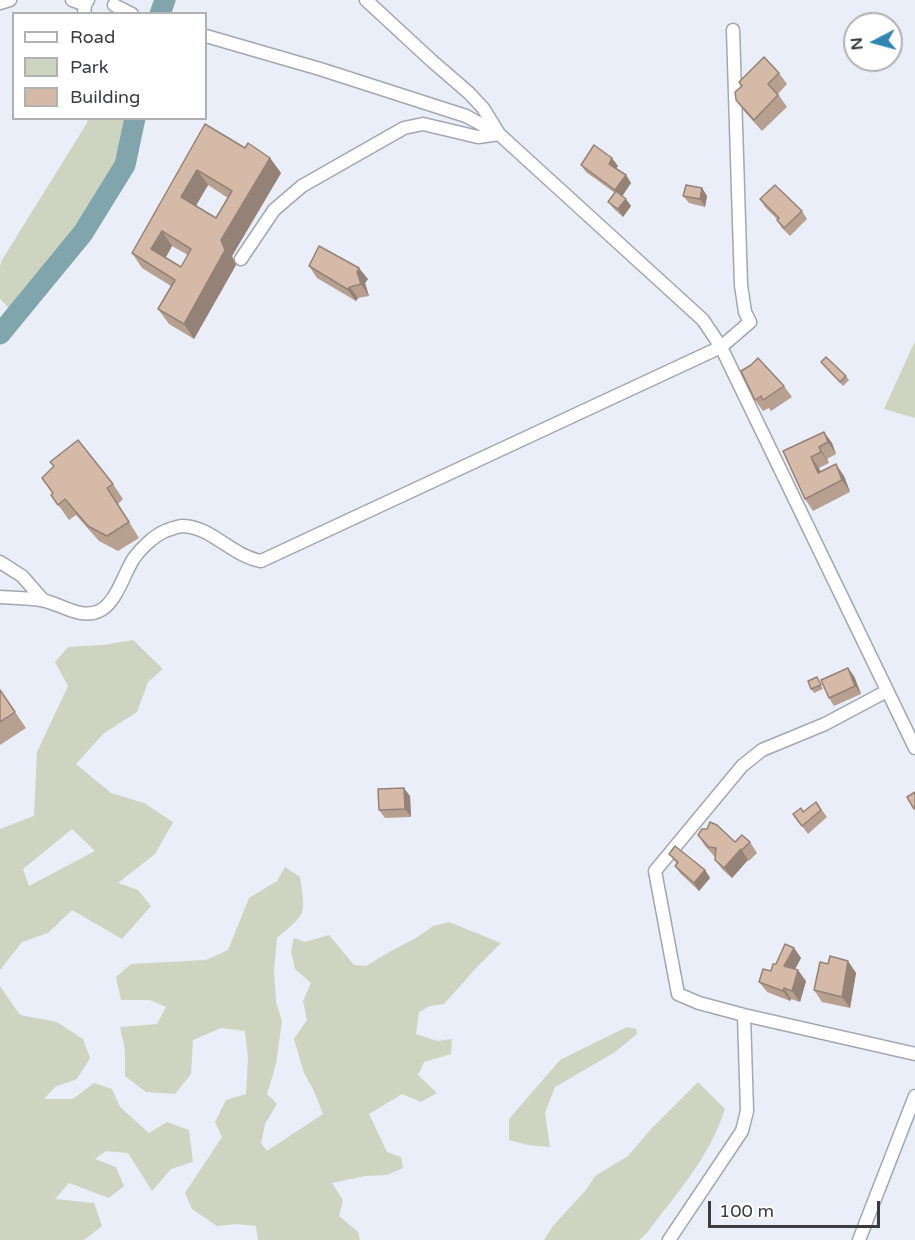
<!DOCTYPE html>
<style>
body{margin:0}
#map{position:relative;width:915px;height:1240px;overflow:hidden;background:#e9eef8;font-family:"Varela Round",sans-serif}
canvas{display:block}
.legend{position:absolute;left:12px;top:12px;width:195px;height:108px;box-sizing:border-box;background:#fff;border:2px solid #b0b1b3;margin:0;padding:8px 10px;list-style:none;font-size:18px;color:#3a3c40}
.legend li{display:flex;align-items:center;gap:12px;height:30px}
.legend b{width:30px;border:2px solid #b0b1b3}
.north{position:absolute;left:843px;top:12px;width:60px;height:60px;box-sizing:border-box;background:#fff;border:2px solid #b0b1b3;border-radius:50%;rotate:264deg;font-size:16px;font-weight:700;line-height:24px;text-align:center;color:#3a3c40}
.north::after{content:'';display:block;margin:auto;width:21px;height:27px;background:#2d86b4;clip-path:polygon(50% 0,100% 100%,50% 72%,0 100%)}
.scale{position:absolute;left:708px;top:1201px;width:172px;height:27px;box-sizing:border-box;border:3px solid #3a3c40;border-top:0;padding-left:8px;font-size:18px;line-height:21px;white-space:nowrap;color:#3a3c40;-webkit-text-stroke:4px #fff;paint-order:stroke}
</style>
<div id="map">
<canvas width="915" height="1240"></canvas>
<ul class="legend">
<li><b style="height:8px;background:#fff"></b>Road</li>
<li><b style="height:16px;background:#cdd4bf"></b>Park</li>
<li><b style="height:16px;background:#d5baa8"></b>Building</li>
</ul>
<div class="north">N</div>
<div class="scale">100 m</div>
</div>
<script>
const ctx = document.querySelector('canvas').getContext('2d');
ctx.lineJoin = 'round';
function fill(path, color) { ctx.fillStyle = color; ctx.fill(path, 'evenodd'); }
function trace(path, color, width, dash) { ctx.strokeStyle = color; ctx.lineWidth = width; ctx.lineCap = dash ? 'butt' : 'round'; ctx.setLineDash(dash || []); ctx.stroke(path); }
const green = new Path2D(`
 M88,119h45l-10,45 -43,69 -66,80 -14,-14v-33l2,-6 85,-137z
 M915,341v77l-31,-9z
 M133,640l30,29 -15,13 -11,30 -34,22 -27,30 35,29 33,10 29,19 -18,32 -37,29 20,7 13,16 -29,33 -50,-29 -24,23 -26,9 -22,28v-141l34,-13 3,-64 31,-66 -13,-24 13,-15 35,-2zM72,829l23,22 -66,35 -6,-17z
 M285,867l15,10c6,39 6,36 -23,61l-3,32 2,32 6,19 -6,43 -9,30 10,10 -12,20 -4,19 6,8 56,-37 -9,-23 -10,-18 -10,-34 13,-19 -4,-19 8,-18 -16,-14 -4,-18 3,-13 11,4 24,-7 25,30 12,1 25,-15 25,-13 17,-12 16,-4 52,21 -25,25 -32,36 -14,2 -11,6 -3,22 21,7 15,-2 -1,15 -27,8 -6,13 19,18 -16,9 -19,-8 -33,20 18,38 14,5 2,11 -16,7 -22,1 -33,7 11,17 -4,16 19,16 2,8h-102l-2,-14 -20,-2 -19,2 -25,-17 -7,-16 37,-56 -7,-15 11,-22 20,-6 2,-36 -3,-27 -24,-3 -28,12 -2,34 -16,20 -29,-2 -21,-16v-26l-5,-23 37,-3 9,-17 -16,-7h-29l-5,-23 15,-13 75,-4 22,-10 21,-52 28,-17z
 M0,986l20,29 37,7 26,17 7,19 -13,21 -22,8 -11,12h29l21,-16 18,6 8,18 29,26 18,-11 22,8 4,32 -22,7 -19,22 -24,-38 -22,-2 -11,8 21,8 8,19 -15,12 -40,-15 -14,16 39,4 8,23 -18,14h-84z
 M627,1027l9,2 1,5 -22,18 -60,35 -10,26 5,34 -22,-2 -19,-5v-21l51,-59z
 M698,1082l27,27c-16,49 -48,84 -79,125l-7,6h-95l9,-14 33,-36 9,-14 33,-20 24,-28z`);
const river = new Path2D(`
 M160,14l5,-14
 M0,334l83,-101 42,-68 10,-47`);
const minor = new Path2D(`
 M72,0l13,5
 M0,3l10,-3
 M114,5l18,9
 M84,14l1,-9 3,-5
 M206,36l114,33 146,47 33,18 204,186 18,27 194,401
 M241,259l33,-49 28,-24 102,-58 19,-4 55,13 21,-3 -16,-26 -14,-15 -37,-32 -66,-61
 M0,562l22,14 21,24
 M0,597c14,1 28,1 41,3 19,3 39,20 58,11 17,-7 25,-38 35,-53 7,-10 20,-22 31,-27 6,-2 12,-5 18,-5 29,1 49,30 78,35l460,-214 29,-25 -5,-10 -4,-27 -8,-255
 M887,691l-62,33 -63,26 -20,16 -87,105 23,123 21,9 45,12 171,39
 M669,1240l73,-109 5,-20 -3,-96
 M859,1240l56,-144`);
const wall = new Path2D(`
 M779,73l8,11 -9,10 9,13 -25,24 -18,-20 -8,-11z
 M205,124l40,24 25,10 11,15 -49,83 4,9 -42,74 -25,-15 -11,-15 13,-23 -29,-18 -10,-15zM208,185l20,13 -12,20 -20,-12zM172,246l16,9 -7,12 -15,-10z
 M581,165l37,1 -2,3 10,6 5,8 -9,13 9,10 -8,11 -9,-8 -6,-7 7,-9 -29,-21z
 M702,188l5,8 -2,11 -16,-4 -6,-7z
 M760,199l42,12 5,8 -17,17 -8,-8 -5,-8h1l-13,-13z
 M309,266l59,13 -3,4 4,13 -11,2 -2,3 -39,-23z
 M821,362l25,14 3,4 -6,6z
 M741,371l43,15 8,11 -21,14 -2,-3 -6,3 -8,-11z
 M824,432l8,11 4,11 -9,5 2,4 -10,5 1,4 24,4 6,16 -37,19 -8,-12 -22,-48z
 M113,484l10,15 -5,5 21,34 -21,13 -19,-10 -23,-26 -7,5 -18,-25z
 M854,676l7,18 -27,12 -5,-8z
 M817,677l6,12 -9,4 -3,-4z
 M0,690l26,38 -26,17z
 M410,796l1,21 -26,1 -6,-8z
 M816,802l11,15 -19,17 -15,-20 10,-2z
 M698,835l37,7h15l7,11 -8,8 -1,-1 -16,18 -9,-8 -8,-10v-3l-10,-11z
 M669,854l36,16 5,8 -11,13 -19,-18 -5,-7 2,-2z
 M794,948l7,10 -6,11 11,12 -6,21 -9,-3 -1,2 -23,-9 -8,-10 12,-11 5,-7z
 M848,961l8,12 -6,35 -28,-6 -8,-12 14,-26z`);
const shadedWall = new Path2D(`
 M270,158l11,15 -49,83 4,9 -42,74 -10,-15 37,-84z
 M612,158l6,8 -4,5 -5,-7z
 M197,170l11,15 -16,27 -11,-15z
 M626,175l5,8 -10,15 -6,-8z
 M702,188l5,8 -2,11 -5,-8z
 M626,199l5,7 -8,11 -5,-8z
 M162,231l10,15 -10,18 -11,-15z
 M359,268l9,11 -3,4 4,13 -8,-12 -4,-12z
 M350,287l8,11 -2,3 -9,-12z
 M824,432l8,11 4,11 -8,-12z
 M819,447l8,12 2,4 -8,-11z
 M811,457l8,11 7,17 -8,-12z
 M836,464l8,12 6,16 -8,-12z
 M848,668l6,8 7,18 -6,-8z
 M404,788l6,8 1,21 -6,-8z
 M741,849l7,11 -16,18 -8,-10z
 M705,870l5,8 -11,13 -5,-8z
 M794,948l7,10 -10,19 -7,-11z
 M848,961l8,12 -6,35 -8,-11z
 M798,970l8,11 -6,21 -8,-11z
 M784,988l7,11 -1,2 -7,-10z`);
const building = new Path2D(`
 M764,57l15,16 -11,11 10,11 -24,25 -18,-20 -1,-8 7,-6 -3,-4z
 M205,124l40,24 3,-5 22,15 -49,82 4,10 -41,74 -26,-15 17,-29 -43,-27zM197,170l35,21 -16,27 -35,-21zM162,231l29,18 -10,18 -30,-18z
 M594,145l18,13 -3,6 17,11 -11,15 -34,-25z
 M686,185l16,3 -2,11 -17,-3z
 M775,185l27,26 -18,17 -7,-8 2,-2 -19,-19z
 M616,191l10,8 -8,10 -10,-7z
 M319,246l40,22 -2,4 4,12 -11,3 -3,2 -38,-23z
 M826,357l20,19 -6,6 -19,-20z
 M758,358l26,28 -21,14 -2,-4 -6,4 -14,-29 10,-6z
 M824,432l4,10 -9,5 2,5 -10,5 7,16 18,-9 6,16 -37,19 -22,-48z
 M78,440l35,44 -6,4 22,34 -22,14 -19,-10 -23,-27 -7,6 -7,-10 2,-2 -11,-15 12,-12 -4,-4z
 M848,668l7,18 -26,12 -8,-18z
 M817,677l4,8 -10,4 -3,-8z
 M0,690l15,22 -15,10z
 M404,788l1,21 -26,1 -1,-21z
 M915,792v16l-1,1 -7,-12z
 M816,802l5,8 -19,16 -9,-12 8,-6 2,4z
 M710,822l7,3 18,17 7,-7 8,7 -8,8 -1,-1 -17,19 -9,-8 1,-12 -7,-1 -11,-12 4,-6h5z
 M675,846l30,24 -11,13 -19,-17 3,-4 -9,-8z
 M785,944l9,4 -10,18 14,4 -6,21 -8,-3 -1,3 -24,-9 4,-13 8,2 2,-7h3z
 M830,956l18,5 -6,36 -28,-7 6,-28 8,2z`);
fill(green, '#cdd4bf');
trace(river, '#81a5ac', 21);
trace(minor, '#a2a7b1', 15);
trace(minor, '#fff', 12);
fill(wall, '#b7a090');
fill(shadedWall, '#958276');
fill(building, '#d5baa8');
trace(building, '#958276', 1.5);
</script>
